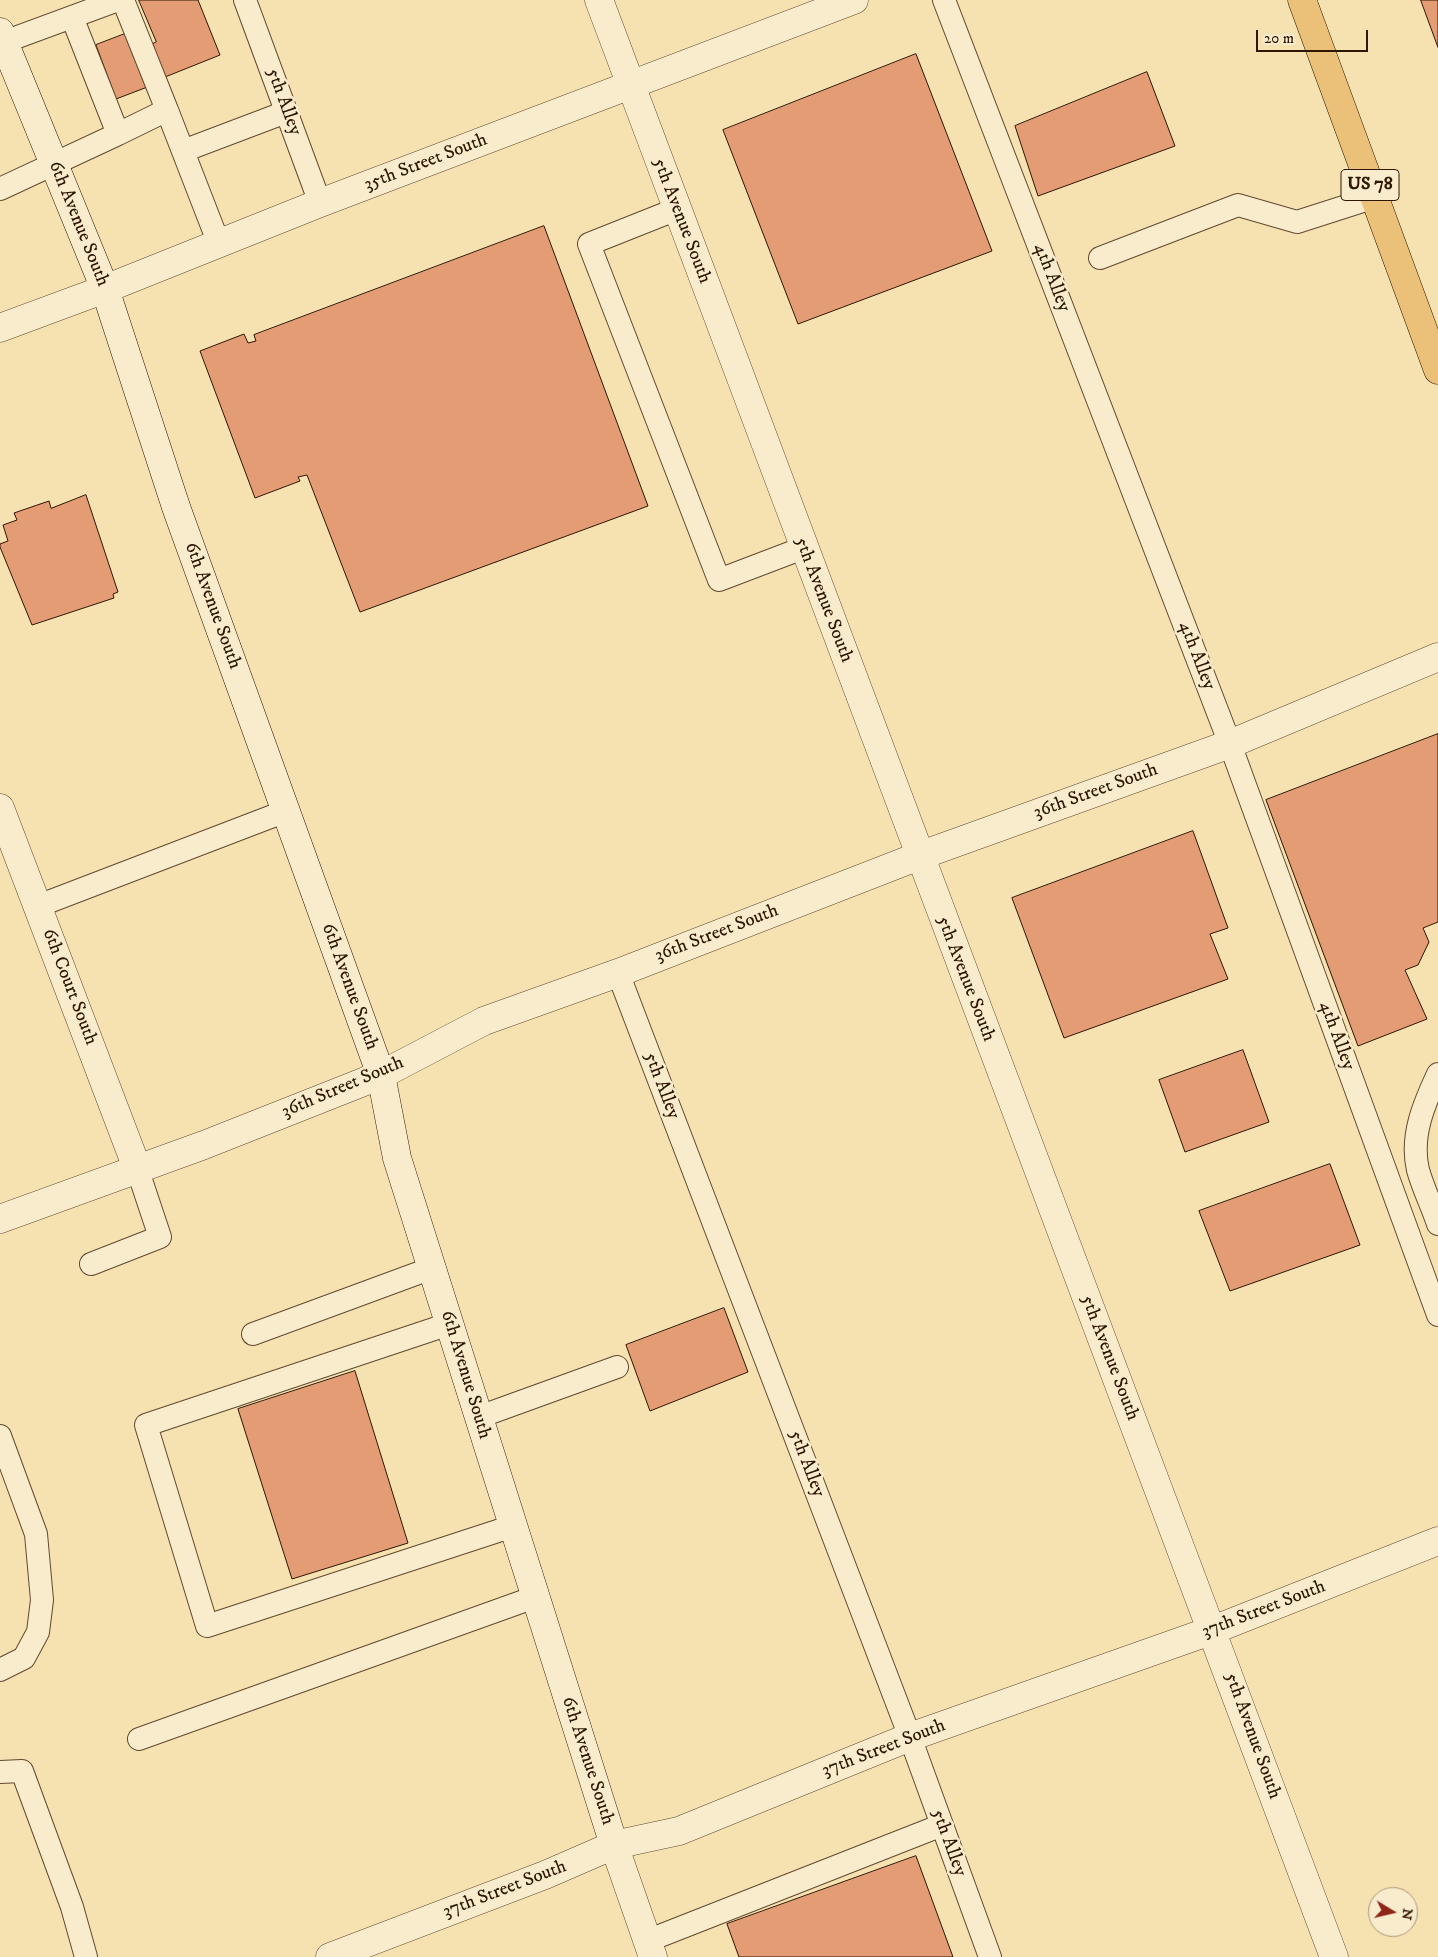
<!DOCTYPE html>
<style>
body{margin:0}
#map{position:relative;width:1438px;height:1957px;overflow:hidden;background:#f6e1b1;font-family:"IM FELL DW Pica",serif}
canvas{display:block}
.north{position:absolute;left:1368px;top:1887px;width:50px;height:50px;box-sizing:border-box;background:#f9eccc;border:1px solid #a8967b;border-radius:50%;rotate:99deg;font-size:14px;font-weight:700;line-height:20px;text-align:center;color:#2e1602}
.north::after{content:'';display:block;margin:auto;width:18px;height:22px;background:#8f2418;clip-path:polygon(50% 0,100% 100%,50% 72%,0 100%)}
.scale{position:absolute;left:1256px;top:30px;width:112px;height:22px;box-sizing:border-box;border:2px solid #2e1602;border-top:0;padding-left:6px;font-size:15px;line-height:18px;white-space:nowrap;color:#2e1602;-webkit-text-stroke:4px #f9eccc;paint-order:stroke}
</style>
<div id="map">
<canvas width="1438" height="1957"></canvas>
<div class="north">N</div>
<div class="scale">20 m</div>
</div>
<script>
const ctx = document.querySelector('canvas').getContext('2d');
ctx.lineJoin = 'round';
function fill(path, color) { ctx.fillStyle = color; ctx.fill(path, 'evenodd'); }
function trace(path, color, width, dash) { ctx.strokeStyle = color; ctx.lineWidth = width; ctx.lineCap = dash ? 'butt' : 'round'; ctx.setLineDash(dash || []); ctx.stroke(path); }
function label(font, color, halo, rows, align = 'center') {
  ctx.font = font + ' "IM FELL DW Pica",serif'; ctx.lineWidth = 5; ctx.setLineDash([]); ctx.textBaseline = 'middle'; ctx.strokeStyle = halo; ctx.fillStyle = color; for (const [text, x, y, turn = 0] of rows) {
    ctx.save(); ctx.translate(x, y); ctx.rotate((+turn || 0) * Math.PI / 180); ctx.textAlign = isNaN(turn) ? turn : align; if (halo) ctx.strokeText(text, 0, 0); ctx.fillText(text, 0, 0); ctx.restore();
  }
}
const building = new Path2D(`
 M139,0h59l22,55 -55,22 -13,-33 4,-2z
 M1421,0h17v47z
 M130,32l20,54 -34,13 -20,-54z
 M916,54l76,197 -194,73 -75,-194z
 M1147,72l28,74 -137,50 -23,-70z
 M544,226l104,280 -288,106 -53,-137 -9,2 2,4 -45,17 -55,-147 44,-17 4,9 8,-2 -2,-6z
 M86,495l32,97 -5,2 1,4 -82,27 -32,-78v-3l8,-3 -5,-16 14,-5 -3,-7 35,-12 2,7z
 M1438,734v188l-15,6 6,14 -11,23 -13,5 22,49 -69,27 -92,-246z
 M1193,831l35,97 -18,6 18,45 -164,59 -52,-140z
 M1243,1050l26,72 -84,30 -26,-72z
 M1330,1164l30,81 -130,46 -31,-80z
 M724,1308l24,64 -98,39 -24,-66z
 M355,1371l53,172 -116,36 -54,-170z
 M916,1856l37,101h-214l-12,-33z`);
const service = new Path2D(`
 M245,0l75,203
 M944,0l286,744 208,571
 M4,42l114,-42
 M167,110l52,134
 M118,134l49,-24 -44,-110
 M183,151l103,-39
 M0,189l118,-55 -46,-117
 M677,209l-88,35 130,336 84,-32
 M1100,258l138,-53 59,17 78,-25
 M38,906l248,-95
 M618,973l292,764 80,220
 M1438,1074c-14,30 -28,62 -20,96 5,18 14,36 20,54
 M91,1264l69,-27 -23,-69
 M449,1324l-303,101 61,201 306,-100
 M253,1334l179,-66
 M479,1417l138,-50
 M0,1436l36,98 6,66 -4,32 -14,26 -24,12
 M139,1739l396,-142
 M0,1772l22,-1 50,136 14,50
 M647,1941l295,-116`);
const minor = new Path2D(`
 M0,328l105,-39
 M0,808l137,360
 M0,1219l204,-74 177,-70 103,-54 134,-48 301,-117 311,-112 208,-87
 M614,1845l39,112`);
const tertiary = new Path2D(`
 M599,0l735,1957
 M105,289l215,-86 534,-203
 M330,1957l215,-82 69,-30 65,-14 231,-94 303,-107 225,-89`);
const secondary = new Path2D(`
 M0,32l105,257 71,218 205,568 16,83 217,687`);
const primary = new Path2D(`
 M1302,0l136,370`);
const shields = [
 [1370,185,58]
];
const shieldNames = [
 ["US 78",1370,185]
];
const streetNames = [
 ["5th Alley",283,102,70],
 ["35th Street South",426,163,-21],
 ["5th Avenue South",681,221,69],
 ["6th Avenue South",78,224,68],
 ["4th Alley",1051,278,69],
 ["5th Avenue South",823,600,69],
 ["6th Avenue South",212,606,70],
 ["4th Alley",1196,656,69],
 ["36th Street South",1096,792,-20],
 ["36th Street South",717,934,-21],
 ["5th Avenue South",965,979,69],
 ["6th Court South",69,987,69],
 ["6th Avenue South",349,987,70],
 ["4th Alley",1336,1036,70],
 ["5th Alley",661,1086,69],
 ["36th Street South",343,1088,-23],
 ["5th Avenue South",1109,1358,69],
 ["6th Avenue South",465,1375,73],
 ["5th Alley",806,1464,69],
 ["37th Street South",1264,1610,-21],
 ["5th Avenue South",1252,1736,70],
 ["37th Street South",884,1749,-21],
 ["6th Avenue South",587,1761,72],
 ["5th Alley",948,1843,70],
 ["37th Street South",505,1890,-21]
];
fill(building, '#e49c75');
trace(building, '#2e1602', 1);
trace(service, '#60492e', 24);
trace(minor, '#60492e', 29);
trace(tertiary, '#60492e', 29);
trace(secondary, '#2e1602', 29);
trace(primary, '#2e1602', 29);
trace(service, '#f9eccc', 22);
trace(minor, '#f9eccc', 28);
trace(tertiary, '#f9eccc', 28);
trace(secondary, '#f9eccc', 28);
trace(primary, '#ebc078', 28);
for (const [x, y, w] of shields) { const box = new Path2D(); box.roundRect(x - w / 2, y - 15.5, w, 31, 4); ctx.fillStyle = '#f9eccc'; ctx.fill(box); trace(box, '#2e1602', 1); }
label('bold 18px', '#2e1602', null, shieldNames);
label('19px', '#2e1602', '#f9eccc', streetNames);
</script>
